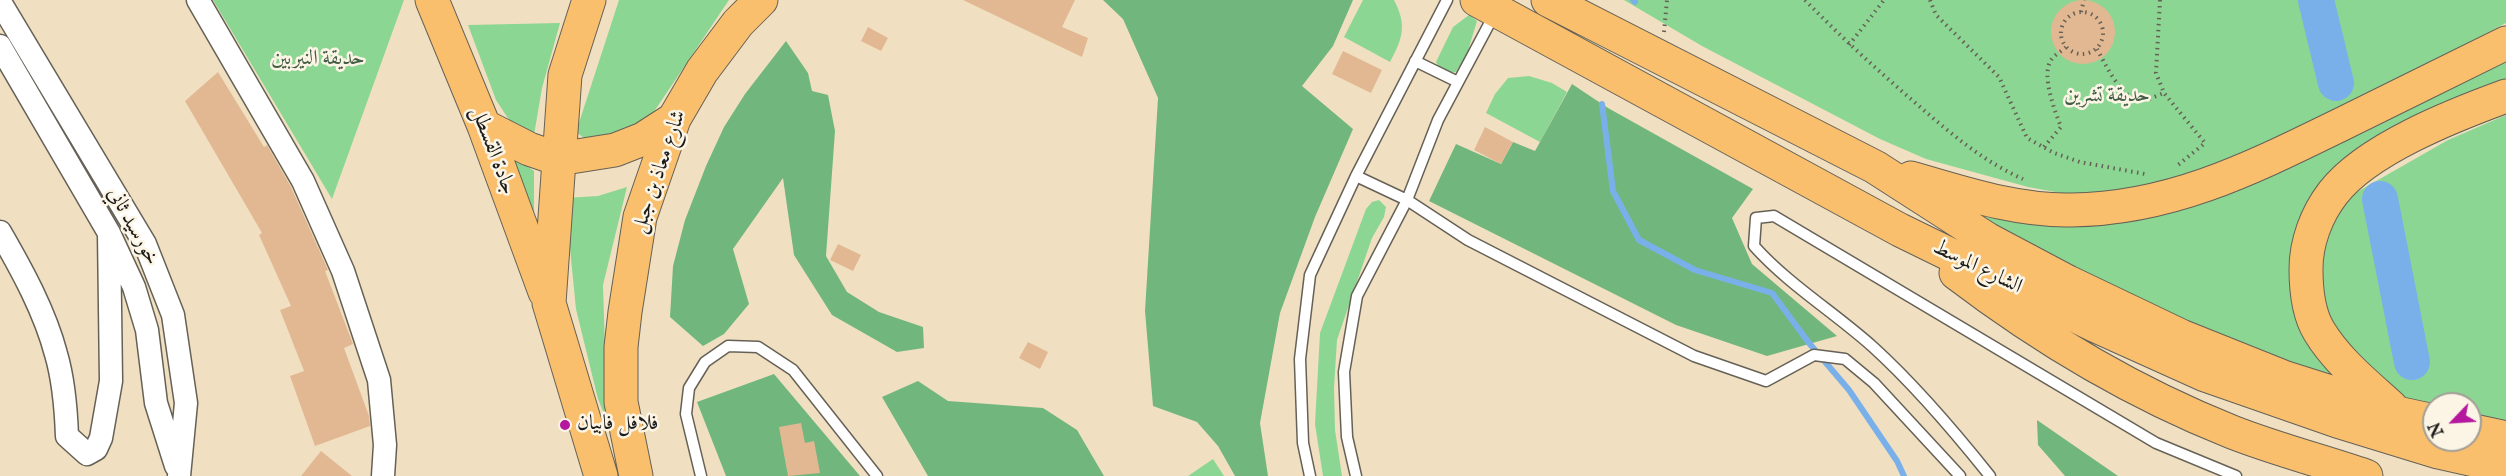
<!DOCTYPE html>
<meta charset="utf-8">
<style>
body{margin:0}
#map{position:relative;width:2506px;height:476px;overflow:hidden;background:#f0e0c1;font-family:"IM FELL English",serif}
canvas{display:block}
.north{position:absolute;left:2422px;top:392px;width:60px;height:60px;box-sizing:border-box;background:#fcf5e5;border:2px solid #a29e95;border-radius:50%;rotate:245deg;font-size:16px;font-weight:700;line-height:24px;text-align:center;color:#1c1c1c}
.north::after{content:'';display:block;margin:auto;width:21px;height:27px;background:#b5179e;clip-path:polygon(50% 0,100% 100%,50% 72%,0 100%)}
</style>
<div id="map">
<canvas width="2506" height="476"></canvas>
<div class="north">N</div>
</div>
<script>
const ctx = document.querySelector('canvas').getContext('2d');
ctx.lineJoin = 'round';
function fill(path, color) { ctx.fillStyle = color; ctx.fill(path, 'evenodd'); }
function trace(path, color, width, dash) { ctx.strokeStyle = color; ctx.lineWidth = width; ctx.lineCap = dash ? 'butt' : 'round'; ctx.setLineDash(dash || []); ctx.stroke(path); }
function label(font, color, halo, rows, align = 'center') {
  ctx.font = font + ' "IM FELL English",Amiri,serif'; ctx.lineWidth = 5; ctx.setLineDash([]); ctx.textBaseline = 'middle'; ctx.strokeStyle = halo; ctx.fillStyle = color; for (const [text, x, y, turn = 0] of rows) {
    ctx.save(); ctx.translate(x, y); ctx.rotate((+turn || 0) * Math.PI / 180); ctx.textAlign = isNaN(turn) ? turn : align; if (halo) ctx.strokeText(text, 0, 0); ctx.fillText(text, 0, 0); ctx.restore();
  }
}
const green = new Path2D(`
 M213,0h191l-72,199z
 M619,0h110l-84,125 -51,20 -18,-13z
 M1363,0h31c13,25 9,38 -4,62l-46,-25z
 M1624,0h882v23l-257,131 -122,39 -55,2 -44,-8 -102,-28 -46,-20 -178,-93z
 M1469,15l8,6 -10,33 -11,18c-11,1 -15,0 -20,-10l17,-35z
 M560,23l-18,65 -9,53 -20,-15 -17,-26 -28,-75z
 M2506,57v34l-74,25 -128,109 41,158 -140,-53 -103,-45 -125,-69 69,9 73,-3z
 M1529,76l23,7 15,9 -27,50 -54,-29 9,-19 13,-16z
 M2506,115v311l-36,-8v-14h-36v5l-22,-5 -28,-15 -57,-61 -10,-68 22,-52 18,-16 91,-52z
 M513,156l21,15v46z
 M627,187l-24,98 3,98 10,61 -18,-45 -22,-90 -11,-111 33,-2z
 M1379,200l7,7 -2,10 -12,21 -35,102 -3,48 1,42 7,46h-19l-8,-52 5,-91 46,-124 6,-7z
 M1213,459l11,17h-36z`);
const forest = new Path2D(`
 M1103,0h250l-20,46 -31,40 51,43 -38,88 -35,96 -20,110 8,53h-33l-17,-30 -21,-24 -44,-16 -8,-95 13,-213 -35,-79z
 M786,41l22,32 4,18 16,4 7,36 -9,125 21,36 32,20 44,15 1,21 -27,4 -65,-37 -38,-60 -11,-77 -50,71 16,55 -25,30 -21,12 -33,-29 3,-51 12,-46 21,-54 18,-39 21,-33z
 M1572,84l36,24 145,81 -21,29 20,46 85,72 -70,20 -91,-31 -247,-124 27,-57 45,20 12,-22 22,9z
 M774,374l86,102h-134l-29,-74z
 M918,381l30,20 95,7 34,22 27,46h-176l-46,-79z
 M2037,420l81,56h-53l-27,-31z`);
const stream = new Path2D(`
 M1633,0l2,2
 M1602,104l11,87 26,49 56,30 77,23 37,50 40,47 48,71 7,15`);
const river = new Path2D(`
 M2316,0l20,83
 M2380,199l32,163`);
const building = new Path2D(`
 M963,0h112l-13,27 26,11 -6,19z
 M2051 32a32 32 0 1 1 64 0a32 32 0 1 1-64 0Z
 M868,27l20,11 -7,13 -20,-10z
 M1343,51l39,19 -11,23 -39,-19z
 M218,72l46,75 3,-2 24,42 37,83 -3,1 28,73 -9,4 25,68 1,10 -55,20 -25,-70 14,-5 -24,-61 11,-4 -32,-71 3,-2 -77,-132z
 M1485,127l28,15 -12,22 -27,-14z
 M838,244l23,11 -8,16 -23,-11z
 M1028,342l20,10 -8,17 -21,-11z
 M801,423l4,20 9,-2 6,32 -32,3 -9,-49z
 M321,451l31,25h-51z`);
const path = new Path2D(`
 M1805,0c34,35 70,68 107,100 35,30 68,60 111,79
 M1930,0l6,15 63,62 28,61 27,15 26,9 65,12
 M2160,0l-4,73 8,20 41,50 -27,22
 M2061 33a21 21 0 1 1 42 0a21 21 0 1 1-42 0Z
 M2081,12l3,-12
 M1664,32l3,-32
 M1849,45l35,-45
 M2097,49c7,13 23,46 38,50 10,3 21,-3 29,-6
 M2044,147l17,-20c-6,-16 -20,-51 -10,-67 3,-5 11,-9 15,-13`);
const service = new Path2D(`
 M1415,61l43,21
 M1356,176l51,24 61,40 226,116 72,25 48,-26 31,4 29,24 86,93
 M701,476l-15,-62 3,-26 16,-26 23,-16 30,1 35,23 84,106
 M1310,476l-7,-33 -3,-84 10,-84 46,-99 91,-176
 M1356,476l-9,-39 -3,-65 13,-76 50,-96 31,-80 57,-107
 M1990,476c-36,-45 -74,-90 -117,-129 -39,-35 -84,-62 -119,-101l2,-28 18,-2 382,227 80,33`);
const minor = new Path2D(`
 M198,0l105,181 40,90 36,109 6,65 -2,31
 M0,2l145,242 28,71 13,88 -7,73
 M0,46l109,187 25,54 13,43 9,73 20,63
 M0,232c22,38 45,80 56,122 8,27 10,55 11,82l20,18 9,-5 5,-11 10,-57 -2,-148`);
const primary = new Path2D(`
 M432,0l52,126 61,166
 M589,0l-24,75 -16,228 52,173
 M1477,0l423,230 194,95 111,50 132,46 101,31 68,15
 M1548,0l327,167 112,72 81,43 113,54 105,42 111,35 37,8
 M484,126l45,23 29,10 57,-9 28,-11 31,-20
 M1911,178c52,15 105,33 160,32 101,-1 183,-43 271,-86 55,-27 109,-54 164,-81
 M1956,273c84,64 178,120 276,159 43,17 90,29 134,44
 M2391,407c-25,-23 -54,-46 -72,-76 -11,-18 -13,-41 -13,-62 0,-26 10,-54 27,-76 34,-44 121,-78 173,-97
 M2470,430l36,8
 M636,476l-15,-74v-55l4,-35 15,-95 34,-98 28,-48 36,-48 23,-23`);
const markers = [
 [565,425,6,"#b5179e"]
];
const parkNames = [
 ["حديقة النيربين",318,60],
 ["حديقة تشرين",2107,97]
];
const streetNames = [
 ["جادة القسطل",492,151,69],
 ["شارع معاذ بن جبل",660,172,-71],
 ["خورسيد ثاني",132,227,61],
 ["الشارع الموسط",1977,268,26]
];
const poiNames = [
 ["فلافل فابيان",577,425]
];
fill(green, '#8cd693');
fill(forest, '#71b77d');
trace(stream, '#7ab0e9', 6);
trace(river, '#7ab0e9', 36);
fill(building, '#e2b893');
trace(service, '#666156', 13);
trace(minor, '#666156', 25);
trace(primary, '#666156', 35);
trace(path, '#666156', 4, [1.5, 4.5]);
trace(service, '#fff', 10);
trace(minor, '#fff', 22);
trace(primary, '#f9bf6d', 33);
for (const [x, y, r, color] of markers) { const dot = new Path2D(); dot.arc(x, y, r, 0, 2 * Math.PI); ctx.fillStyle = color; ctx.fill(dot); trace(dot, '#fcf5e5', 2); }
label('21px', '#435d46', '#fcf5e5', parkNames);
label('21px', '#1c1c1c', '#fcf5e5', streetNames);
label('21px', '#1c1c1c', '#fcf5e5', poiNames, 'left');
</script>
